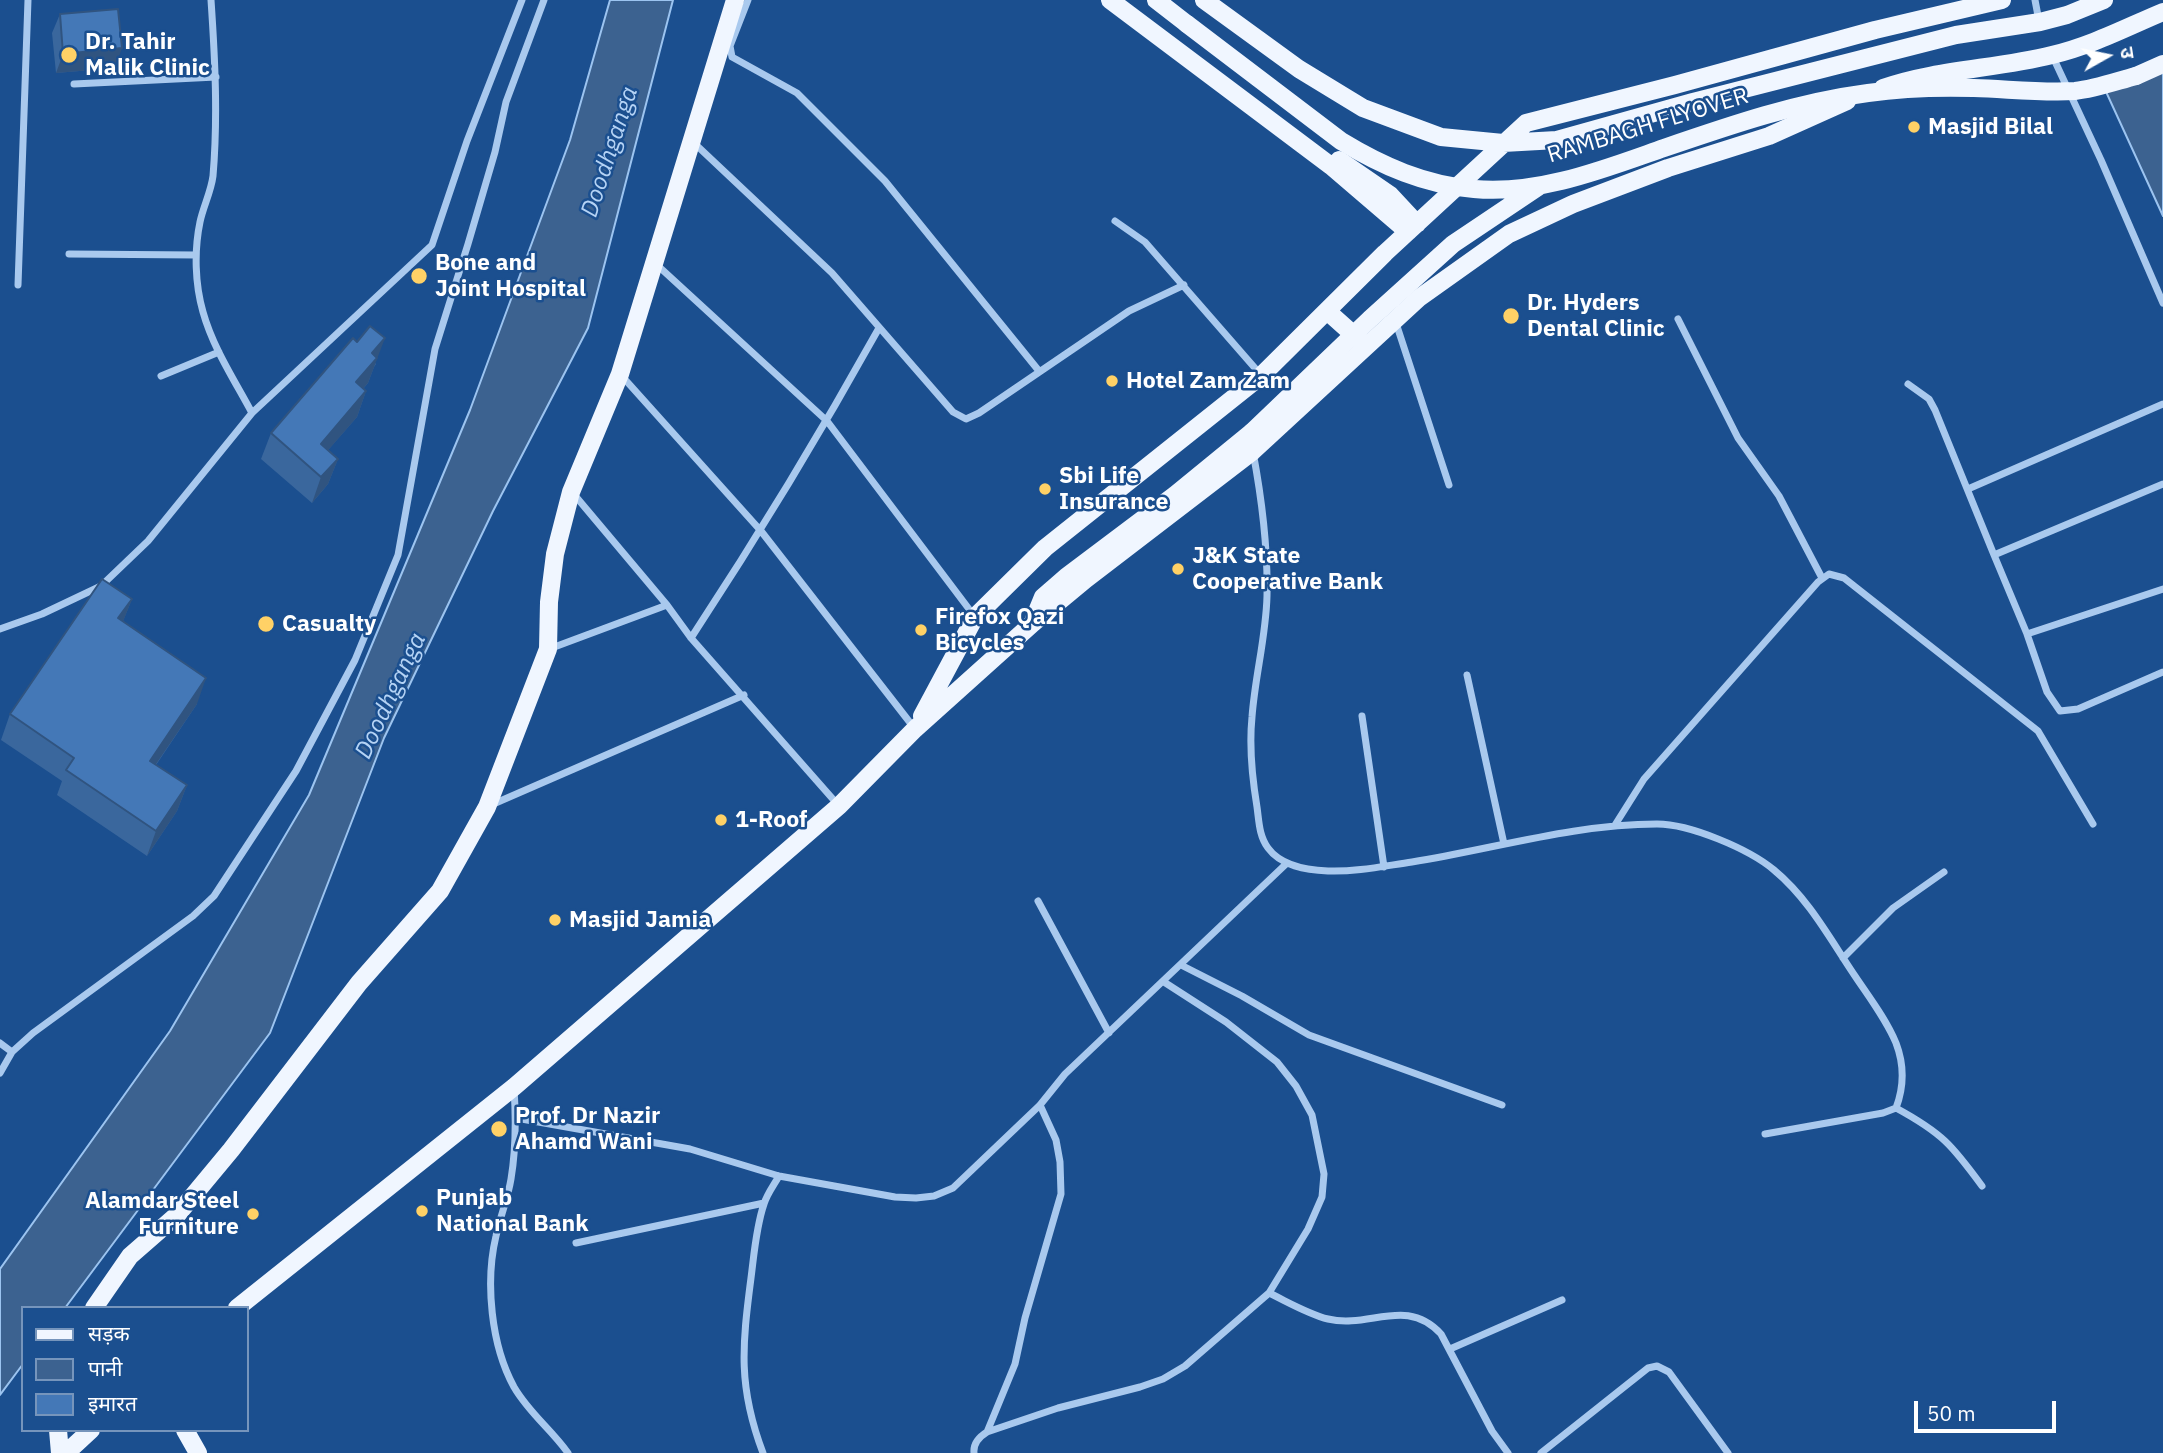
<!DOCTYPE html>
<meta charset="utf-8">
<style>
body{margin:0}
#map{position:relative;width:2163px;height:1453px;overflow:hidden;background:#1b4f8f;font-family:"IBM Plex Sans","Noto Sans Devanagari",sans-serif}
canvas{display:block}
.legend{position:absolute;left:21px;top:1306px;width:228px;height:126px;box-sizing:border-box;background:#1b4f8f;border:2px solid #7695bc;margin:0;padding:9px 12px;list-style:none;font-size:21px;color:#fff}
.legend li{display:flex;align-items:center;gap:14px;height:35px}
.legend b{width:35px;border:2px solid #7695bc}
.north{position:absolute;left:2072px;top:21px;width:70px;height:70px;-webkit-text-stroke:5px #1b4f8f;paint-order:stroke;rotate:81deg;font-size:19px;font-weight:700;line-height:28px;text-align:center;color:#fff}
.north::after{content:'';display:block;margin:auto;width:24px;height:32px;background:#fff;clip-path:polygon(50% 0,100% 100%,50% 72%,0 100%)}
.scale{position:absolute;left:1914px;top:1401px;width:142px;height:32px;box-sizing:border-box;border:4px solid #fff;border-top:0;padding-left:9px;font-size:21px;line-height:24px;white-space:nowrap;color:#fff;-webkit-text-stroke:5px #1b4f8f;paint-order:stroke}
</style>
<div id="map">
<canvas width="2163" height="1453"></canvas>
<ul class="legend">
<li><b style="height:9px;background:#f0f6ff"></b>सड़क</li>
<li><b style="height:19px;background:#3c6290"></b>पानी</li>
<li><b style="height:19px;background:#4478b7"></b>इमारत</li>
</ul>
<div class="north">उ</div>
<div class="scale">50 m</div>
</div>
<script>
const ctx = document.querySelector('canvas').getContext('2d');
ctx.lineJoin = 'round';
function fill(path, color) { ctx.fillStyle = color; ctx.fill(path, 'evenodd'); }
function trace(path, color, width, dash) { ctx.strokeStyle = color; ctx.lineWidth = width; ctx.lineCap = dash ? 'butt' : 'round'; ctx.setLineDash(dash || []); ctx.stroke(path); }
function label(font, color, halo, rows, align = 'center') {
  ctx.font = font + ' "IBM Plex Sans",sans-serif'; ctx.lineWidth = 5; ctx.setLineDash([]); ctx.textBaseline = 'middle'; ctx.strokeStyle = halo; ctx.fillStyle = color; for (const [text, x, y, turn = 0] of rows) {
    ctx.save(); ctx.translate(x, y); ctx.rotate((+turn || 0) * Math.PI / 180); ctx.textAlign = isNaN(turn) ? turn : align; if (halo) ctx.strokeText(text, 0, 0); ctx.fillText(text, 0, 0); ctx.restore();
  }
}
const water = new Path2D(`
 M610,0h63l-85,328 -95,183 -109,227 -114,295 -205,275h-42v56l-23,31v-126l170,-238 139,-236 161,-385 100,-270z
 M2064,0h99v216z`);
const pier = new Path2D(`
 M2061,0h102v66l-61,25z`);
const street = new Path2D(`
 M211,0c4,59 7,117 2,176 -2,16 -10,31 -13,46 -6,29 -5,62 3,90 10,36 32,69 49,101
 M748,0l-18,46 2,11 65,36 88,88 154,190
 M2035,0l4,21
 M2052,55l49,105 62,143
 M74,84l142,-7
 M693,142l139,131 121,139 13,7 13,-6 150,-102 55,-26
 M1115,221l30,21 116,133
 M69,254l127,1
 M656,264l171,157 148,196
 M18,285l10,-285
 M1678,319l60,119 41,58 43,82
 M1396,323l53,162
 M621,375l140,156 154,198
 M161,376l58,-24
 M1908,384l21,15 6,11 59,145
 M1253,452c9,48 15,95 14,144 -1,41 -12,80 -15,121 -3,30 0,60 5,90 2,14 2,29 11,41 13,18 38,22 60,23 28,1 56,-5 84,-9 81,-13 163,-38 245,-38 33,0 92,25 117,46 35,29 56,69 81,106 14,21 31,43 41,67 8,21 8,44 0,65l-13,5 -118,21
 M2163,484l-169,71 33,79 20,58 13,19 18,-2 85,-37
 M1968,489l195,-85
 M572,492l95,113 24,33 148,168
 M0,629l42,-15 59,-28 47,-45 104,-128 180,-168 35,-104 55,-141
 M2027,634l136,-45
 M691,638c67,-102 129,-204 188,-310
 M549,649l118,-44
 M1467,675l37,169
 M1362,716l22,151
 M491,805l253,-110
 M1615,825l29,-46 174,-197 11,-8 15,4 194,153 55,93
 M1038,901l71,132
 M1843,958l50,-50 51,-36
 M1181,965l61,31 67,39 193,70
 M0,1043l12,9
 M0,1073l12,-21 21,-19 160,-117 21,-20 82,-125 59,-111 43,-105 37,-206 33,-105 27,-92 11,-50 38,-102
 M514,1088c2,30 2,61 -3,91 -3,19 -11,38 -15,57 -11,46 -5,109 18,151 15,26 37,42 54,66
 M1896,1108c46,25 56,37 86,78
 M516,1118l174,31 89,27 116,21 21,1 18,-2 19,-8 87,-83 25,-31 221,-210
 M576,1243l188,-40
 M1269,1293c19,9 39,21 59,26 42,10 78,-23 113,15l51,97 16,22
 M1450,1349l112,-49
 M987,1432l28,-68 10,-46 36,-124 -1,-32 -4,-22 -16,-35
 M763,1453c-25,-66 -21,-106 -12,-175 3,-23 5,-51 13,-74 3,-10 10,-19 15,-28
 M974,1453c-1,-10 5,-16 13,-21l71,-24 82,-21 23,-8 22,-13 84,-73 39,-64 14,-32 2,-23 -12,-59 -16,-29 -19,-24 -51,-40 -62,-40
 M1541,1453l107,-85 9,-2 12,6 59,81`);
const primary = new Path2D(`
 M1110,0l221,166 77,66
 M1156,0l31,24
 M1204,0l95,69 64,39 78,29 62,6 54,-3 136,-38 263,-67 84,-13 27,-7 37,-15
 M2136,76l27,-12
 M1883,88c55,-19 113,-19 169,-33 39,-9 75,-28 111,-43
 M1339,160l51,35 27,29
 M1327,311l37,33
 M1034,619l9,-22 23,-20 109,-82 77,-63
 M922,716l53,-99 70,-69 216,-172 124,-123 141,-130 149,-38 200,-55 127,-30
 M94,1308l36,-52 47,-41 54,-65 128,-167 81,-92 47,-84 61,-158 1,-47 6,-48 16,-62 49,-118 115,-374
 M237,1308l277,-221 325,-281 76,-77 118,-106 53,-44 167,-128 166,-153 90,-64 64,-30 95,-36 101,-32 78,-35
 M58,1430l2,23
 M185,1430l13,23
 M66,1453l25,-23`);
const primaryBridge = new Path2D(`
 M1187,24l154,117c41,25 84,44 133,48 65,6 130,-20 190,-41 67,-23 134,-46 204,-55 35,-5 71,-6 106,-5 34,1 67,5 101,3 20,-2 42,-10 61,-15
 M1252,432l118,-113 83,-75 85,-57`);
const wall = new Path2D(`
 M60,14l55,54 -59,5 -4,-40z
 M357,342l19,22 -2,3 -6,16 -5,6 3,2 -9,26 -29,33 10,9 -10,25 -16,19 -51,-44 10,-26z
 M132,599l-9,22 74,83 -41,61 31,20 -10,26 -30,45 -90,-61 5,-14 -61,-41 9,-26z`);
const shadedWall = new Path2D(`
 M122,48l-7,20 -59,5 7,-19z
 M385,338l-17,45 -22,25 10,-26 16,-29z
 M366,391l-9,26 -46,53 10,-26z
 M338,459l-10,25 -16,19 9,-26z
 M132,599l-10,25 -4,-6z
 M206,678l-9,26 -56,82 9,-25z
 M187,785l-10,26 -30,45 9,-25z`);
const building = new Path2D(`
 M118,9l4,39 -59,6 -3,-40z
 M370,326l15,12 -13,15 5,5 -21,24 10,9 -45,53 17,15 -17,18 -50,-44 82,-95 4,4z
 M102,579l30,20 -14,19 88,60 -56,83 37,24 -31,46 -90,-61 8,-12 -64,-44z`);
const markers = [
 [69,55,9,"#ffd166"],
 [1914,127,7,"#ffd166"],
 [419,276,9,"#ffd166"],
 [1511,316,9,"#ffd166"],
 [1112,381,7,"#ffd166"],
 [1045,489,7,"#ffd166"],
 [1178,569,7,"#ffd166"],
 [266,624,9,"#ffd166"],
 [921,630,7,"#ffd166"],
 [721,820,7,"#ffd166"],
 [555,920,7,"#ffd166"],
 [499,1129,9,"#ffd166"],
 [422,1211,7,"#ffd166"],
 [253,1214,7,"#ffd166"]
];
const poiNames = [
 ["Dr. Tahir",85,42],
 ["Malik Clinic",85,68],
 ["Masjid Bilal",1928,127],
 ["Bone and",435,263],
 ["Joint Hospital",435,289],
 ["Dr. Hyders",1527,303],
 ["Dental Clinic",1527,329],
 ["Hotel Zam Zam",1126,381],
 ["Sbi Life",1059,476],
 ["Insurance",1059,502],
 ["J&K State",1192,556],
 ["Cooperative Bank",1192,582],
 ["Firefox Qazi",935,617],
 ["Bicycles",935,643],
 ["Casualty",282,624],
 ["1-Roof",735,820],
 ["Masjid Jamia",569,920],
 ["Prof. Dr Nazir",515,1116],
 ["Ahamd Wani",515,1142],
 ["Punjab",436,1198],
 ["National Bank",436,1224],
 ["Alamdar Steel",239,1201,"right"],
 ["Furniture",239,1227,"right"]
];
const streetNames = [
 ["RAMBAGH FLYOVER",1648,126,-17]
];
const waterNames = [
 ["Doodhganga",610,152,-72],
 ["Doodhganga",391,696,-65]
];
fill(water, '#3c6290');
trace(water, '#9cc4f0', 2);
fill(pier, '#1b4f8f');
trace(street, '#a9c9ee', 7);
trace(primary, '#f0f6ff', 18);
trace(primaryBridge, '#f0f6ff', 18);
fill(wall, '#3a679d');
fill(shadedWall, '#305480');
fill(building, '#4478b7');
trace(building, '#305480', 2);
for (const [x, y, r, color] of markers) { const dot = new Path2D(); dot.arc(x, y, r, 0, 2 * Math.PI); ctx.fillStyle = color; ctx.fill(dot); trace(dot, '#1b4f8f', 2.5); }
label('bold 23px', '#fff', '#1b4f8f', poiNames, 'left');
label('23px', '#fff', '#1b4f8f', streetNames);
label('italic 24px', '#b5d3f5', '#1b4f8f', waterNames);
</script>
